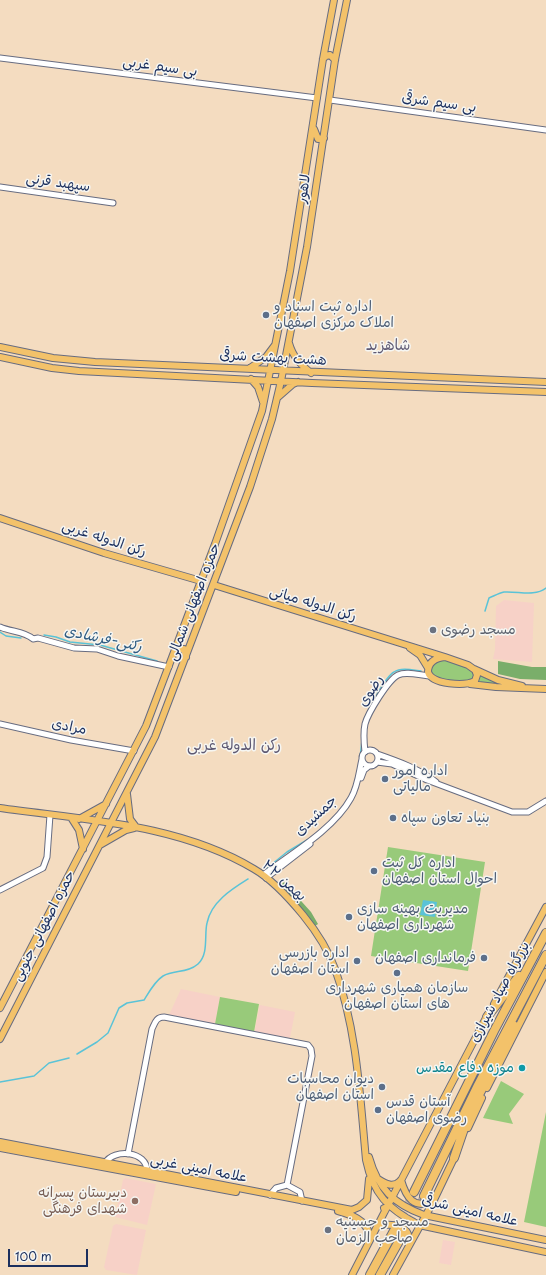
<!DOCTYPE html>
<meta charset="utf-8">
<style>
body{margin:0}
#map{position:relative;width:546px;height:1275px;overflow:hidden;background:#f4dcc0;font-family:"Playpen Sans",sans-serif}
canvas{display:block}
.scale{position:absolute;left:8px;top:1249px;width:80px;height:18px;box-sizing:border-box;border:2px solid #1b2f5e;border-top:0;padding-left:5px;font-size:12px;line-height:14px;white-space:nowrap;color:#1b2f5e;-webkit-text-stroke:3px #f6f6f2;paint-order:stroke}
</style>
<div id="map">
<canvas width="546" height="1275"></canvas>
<div class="scale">100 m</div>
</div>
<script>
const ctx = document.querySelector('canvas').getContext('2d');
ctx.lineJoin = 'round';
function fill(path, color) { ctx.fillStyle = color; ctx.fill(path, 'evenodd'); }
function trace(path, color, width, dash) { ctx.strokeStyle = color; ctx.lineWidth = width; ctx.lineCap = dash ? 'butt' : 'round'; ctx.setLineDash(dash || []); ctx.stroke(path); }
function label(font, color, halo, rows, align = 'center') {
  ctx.font = font + ' "Playpen Sans","Playpen Sans Arabic",sans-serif'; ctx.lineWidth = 3; ctx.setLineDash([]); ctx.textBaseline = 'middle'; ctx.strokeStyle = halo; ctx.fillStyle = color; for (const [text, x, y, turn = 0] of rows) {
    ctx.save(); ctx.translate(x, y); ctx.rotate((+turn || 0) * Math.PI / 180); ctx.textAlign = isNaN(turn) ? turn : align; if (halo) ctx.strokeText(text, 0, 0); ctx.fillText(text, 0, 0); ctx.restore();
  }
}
const built = new Path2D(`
 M504,600l30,3 -2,59 -39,-3 2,-9 1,-44z
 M181,989l39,8 -5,27 -46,-9z
 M260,1005l35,7 -5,26 -34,-6 -1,-2z
 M125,1178l31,6 -9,41 -32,-8 8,-37z
 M116,1224l30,6 -9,45 -31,-5 -2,-3 9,-41z
 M443,1240l12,2 -4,23 -12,-2z`);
const green = new Path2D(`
 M441,657l51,20 43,12 -101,-9 -6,-12z
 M388,847l97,15 -17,109 -97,-15z
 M220,997l39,7 -5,28 -39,-8z
 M501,1081l23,13 -15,20 4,10 -30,-6z
 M546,1112v115l-22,-5z`);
const forest = new Path2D(`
 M498,661l34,6h14v13l-26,-1 -22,-5z
 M284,882l27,30 7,12 -3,2 -35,-40z`);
const water = new Path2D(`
 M423,900l14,2 -2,15 -15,-2z`);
const stream = new Path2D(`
 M485,611l4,-13c5,-2 10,-5 15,-6 15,-1 30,5 42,-4
 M0,632l6,4 15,2
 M44,635l12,2 14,5 30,3 57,16
 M363,725c1,-10 23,-49 31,-53 7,-5 19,-2 27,-1
 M360,758l2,-18
 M266,869l21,-17 20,-12
 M77,1054l20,-12 11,-9 11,-25 8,-5 17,-3c5,-8 11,-19 19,-24 11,-6 25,-3 35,-12 11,-10 6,-29 9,-41 4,-21 25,-34 41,-44
 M0,1082l34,-6 15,-13 20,-5`);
const highwayTunnel = new Path2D(`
 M395,1229l19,-37
 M403,1234l21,-38`);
const minor = new Path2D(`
 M0,58l317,40
 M330,100l216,30
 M0,187l113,16
 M0,627c11,5 24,4 33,12l5,-1 36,10 23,1 21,7 51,11
 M0,724l71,16 63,11
 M362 758a8 8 0 1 1 16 0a8 8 0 1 1-16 0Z
 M365,752c-1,-9 -2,-19 0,-28 3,-11 23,-44 33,-49 8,-4 21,0 31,1
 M377,754c20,7 43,15 59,28
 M377,762l15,2 35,16 85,32h16l18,-11
 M361,778l3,-8 5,-4
 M263,875c28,-21 71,-46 88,-77 7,-12 8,-26 11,-39
 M266,878l44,-34
 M0,890l43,-22 4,-11 3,-42
 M128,1154l24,-125c3,-6 4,-12 12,-12l144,28 3,4 1,7 -25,129
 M105,1163c9,-15 42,-12 42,8
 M270,1195l6,-7 11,-3 13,7 2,9`);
const major = new Path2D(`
 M323,59l3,-3 4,-1 5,5
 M314,129l4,10 6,-1
 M289,343c4,14 11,21 22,30
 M0,347l53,11 42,4 451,20
 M0,357l52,11 27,3 233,12 234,9
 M250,368l16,-11 9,-12
 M251,379l7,8 5,15
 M277,398l16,-14 5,-2
 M0,518l104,35 97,28
 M214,585l231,72
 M410,648l10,7 8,13
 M175,649h9l2,8
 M445,657l23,8 7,5 2,5 -2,6c-10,5 -43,4 -47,-9 0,-10 7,-14 17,-15z
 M474,669l24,11 24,6
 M470,684l26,3 50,2
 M127,794l3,25 6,8
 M0,808c85,12 179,16 254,61 19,11 35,29 49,46 13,16 25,34 32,54 22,60 25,127 31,191 7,34 22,49 53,65l127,27
 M72,819l7,11 4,19
 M79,819l27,-15
 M100,845l26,-15 8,-2
 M494,1004l52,-97
 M0,1008l146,-282 69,-182 47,-133 28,-140 33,-212 11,-59
 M0,1039l155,-302 95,-250 22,-68 9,-38 26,-134 28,-187 12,-60
 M487,1088l59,-116
 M468,1128l14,-30
 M0,1142l352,68 7,-3 8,-7 2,-21
 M0,1148l236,44
 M369,1157c9,32 25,47 55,58l122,25
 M378,1179c8,5 15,9 22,2
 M401,1180c5,17 13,31 33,20
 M338,1211c16,4 34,12 31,31
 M385,1211l103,-197
 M377,1226c15,-3 34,-2 32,18
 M352,1275l33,-64 -1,-3
 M393,1275l39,-71 24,-50`);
const highway = new Path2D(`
 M487,1017l32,-41
 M454,1158l15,-44 46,-88
 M414,1192l80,-161 52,-98
 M424,1196l54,-111 68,-130
 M370,1275l25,-46
 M380,1275l23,-41`);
const markers = [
 [266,315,4,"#5c6f8a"],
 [433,630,4,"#6b7280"],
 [385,779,4,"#5c6f8a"],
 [393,818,4,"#5c6f8a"],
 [374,871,4,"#5c6f8a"],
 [349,917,4,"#5c6f8a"],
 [484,958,4,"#5c6f8a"],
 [357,961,4,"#5c6f8a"],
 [397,973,4,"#5c6f8a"],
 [522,1068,4,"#0f9aa8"],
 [382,1087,4,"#5c6f8a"],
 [378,1110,4,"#5c6f8a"],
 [135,1201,4,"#8d6e63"],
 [328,1230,4,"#6b7280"]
];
const streetNames = [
 ["بی سیم غربی",160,67,8],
 ["بی سیم شرقی",439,103,8],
 ["سپهبد قرنی",58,183,8],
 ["لاهور",304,189,-81],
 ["هشت بهشت شرقی",273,358,3],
 ["رکن الدوله غربی",104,539,18],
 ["حمزه اصفهانی شمالی",194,602,-69],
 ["رکن الدوله میانی",313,604,17],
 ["رضوی",371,691,-57],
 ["مرادی",69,727,11],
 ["جمشیدی",316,816,-43],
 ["۲۲ بهمن",284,881,42],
 ["حمزه اصفهانی جنوبی",44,926,-63],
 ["بزرگراه صیاد شیرازی",500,992,-62],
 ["علامه امینی غربی",199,1169,11],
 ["علامه امینی شرقی",470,1211,13]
];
const serviceNames = [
 ["اداره ثبت اسناد و",274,307],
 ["املاک مرکزی اصفهان",274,323],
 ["اداره امور",393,771],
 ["مالیاتی",393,787],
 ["بنیاد تعاون سپاه",401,818],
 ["اداره کل ثبت",382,863],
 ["احوال استان اصفهان",382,879],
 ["مدیریت بهینه سازی",357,909],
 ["شهرداری اصفهان",357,925],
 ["اداره بازرسی",349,953,"right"],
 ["استان اصفهان",349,969,"right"],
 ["فرمانداری اصفهان",476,958,"right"],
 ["سازمان همیاری شهرداری",397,988,"center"],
 ["های استان اصفهان",397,1004,"center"],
 ["دیوان محاسبات",374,1079,"right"],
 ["استان اصفهان",374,1095,"right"],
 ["آستان قدس",386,1102],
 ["رضوی اصفهان",386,1118]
];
const worshipNames = [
 ["مسجد رضوی",441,630],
 ["مسجد و حسینیه",336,1222],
 ["صاحب الزمان",336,1238]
];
const cultureNames = [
 ["موزه دفاع مقدس",514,1068]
];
const educationNames = [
 ["دبیرستان پسرانه",127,1193],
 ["شهدای فرهنگی",127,1209]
];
const neighbourhoodNames = [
 ["شاهزید",388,346],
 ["رکن الدوله غربی",234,746]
];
const waterNames = [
 ["رکنی-فرشادی",103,639,12]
];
fill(built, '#f7d1c7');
fill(green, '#98ca7a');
fill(forest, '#7aae6a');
fill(water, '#5ac3d7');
trace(stream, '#5ac3d7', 1.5);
trace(highwayTunnel, '#c9b9ac', 8, [8, 4]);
trace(minor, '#676c80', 7);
trace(major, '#676c80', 8);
trace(highway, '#676c80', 10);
trace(minor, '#fff', 5);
trace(major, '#f3c26a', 6);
trace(highway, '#f3c26a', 8);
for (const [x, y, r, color] of markers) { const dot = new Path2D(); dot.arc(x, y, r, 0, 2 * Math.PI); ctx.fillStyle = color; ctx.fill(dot); trace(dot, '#f6f6f2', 1.5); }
label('14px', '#1b2f5e', '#f6f6f2', streetNames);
label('14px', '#4e5e75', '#f6f6f2', serviceNames, 'left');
label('14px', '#5b616d', '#f6f6f2', worshipNames, 'left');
label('14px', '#0d838f', '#f6f6f2', cultureNames, 'right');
label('14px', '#785e54', '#f6f6f2', educationNames, 'right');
label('15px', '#5e5973', '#f6f6f2', neighbourhoodNames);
label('italic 15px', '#2e5b82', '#f6f6f2', waterNames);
</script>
